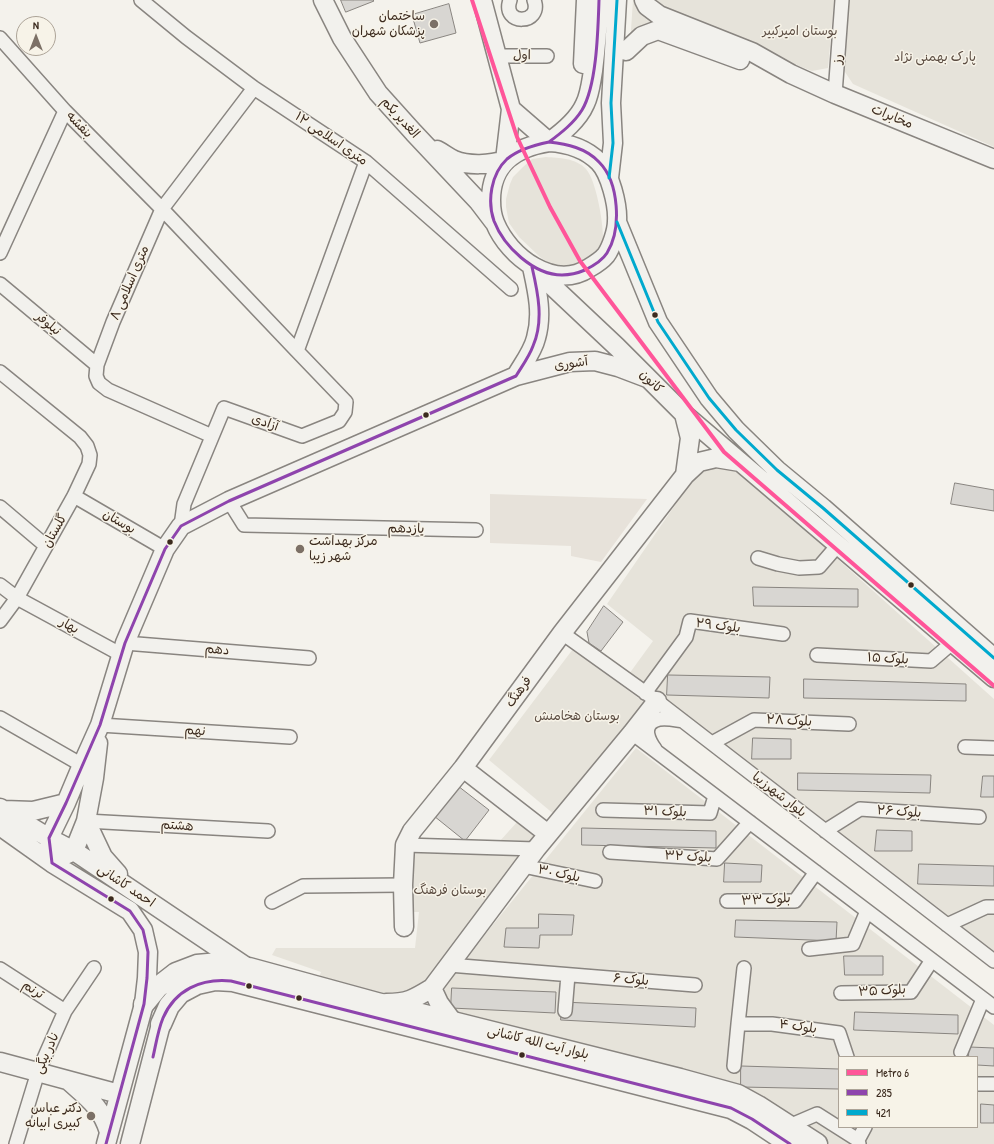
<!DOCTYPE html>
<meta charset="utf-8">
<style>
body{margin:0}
#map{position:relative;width:994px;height:1144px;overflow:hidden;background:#f4f2ec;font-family:"Patrick Hand",sans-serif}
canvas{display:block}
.legend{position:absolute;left:838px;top:1056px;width:140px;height:72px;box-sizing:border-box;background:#f7f3e8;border:1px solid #aca397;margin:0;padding:5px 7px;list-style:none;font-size:12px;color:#3b2a1e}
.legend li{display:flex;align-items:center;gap:8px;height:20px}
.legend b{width:20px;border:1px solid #aca397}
.north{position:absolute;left:16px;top:16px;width:40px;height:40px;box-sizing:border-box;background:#f7f3e8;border:1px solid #aca397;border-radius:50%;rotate:0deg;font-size:11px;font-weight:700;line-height:16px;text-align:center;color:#3b2a1e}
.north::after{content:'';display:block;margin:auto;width:14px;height:18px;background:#7c7066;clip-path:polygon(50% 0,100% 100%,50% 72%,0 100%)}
</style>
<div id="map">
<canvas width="994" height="1144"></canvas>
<ul class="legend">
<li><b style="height:5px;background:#f59"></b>Metro 6</li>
<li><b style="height:5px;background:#8e44ad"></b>285</li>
<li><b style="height:5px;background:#00a9ce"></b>421</li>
</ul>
<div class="north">N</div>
</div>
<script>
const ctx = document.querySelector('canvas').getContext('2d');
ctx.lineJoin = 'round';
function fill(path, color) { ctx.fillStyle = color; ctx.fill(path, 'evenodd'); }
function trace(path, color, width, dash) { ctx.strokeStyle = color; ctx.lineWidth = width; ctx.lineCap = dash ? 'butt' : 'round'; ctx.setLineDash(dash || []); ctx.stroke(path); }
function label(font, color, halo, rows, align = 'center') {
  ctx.font = font + ' "Patrick Hand","Playpen Sans Arabic",sans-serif'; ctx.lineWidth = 3; ctx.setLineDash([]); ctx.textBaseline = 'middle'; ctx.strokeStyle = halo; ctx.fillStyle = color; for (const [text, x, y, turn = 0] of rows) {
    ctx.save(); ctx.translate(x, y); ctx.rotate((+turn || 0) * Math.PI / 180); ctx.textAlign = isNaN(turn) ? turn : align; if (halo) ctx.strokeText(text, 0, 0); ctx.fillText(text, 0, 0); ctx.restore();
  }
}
const built = new Path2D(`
 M490,494l157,5 -46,63 -30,-6v-10l-81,-3z`);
const green = new Path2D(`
 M633,0h8l18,19 -29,26z
 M656,0h178l-6,68 -16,3 -148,-57z
 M846,0h148v147l-141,-63 -12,-18z
 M546,157c13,1 30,1 40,12 10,11 17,52 17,68 0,4 -2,10 -3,15l-27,15h-18l-15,-10 -21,-20 -10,-14 -3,-16v-8l4,-15 3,-7 10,-10 9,-8z
 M728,467l10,3 256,229v260l-365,-285 24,-33 -46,-37 86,-125 15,-10z
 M573,649l72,54 -90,112 -66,-55z
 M636,748l358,277v119h-164l-51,-35 -322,-93 -12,-21v-11zM839,1057h138v70h-138z
 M517,822l18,14 -4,6 -31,-1z
 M411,853l106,1 4,6 -96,126 -32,12 -75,-17 3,-9 -49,-17 4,-7h139l4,-36h-9z`);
const building = new Path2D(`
 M341,0h32l1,1 -28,11z
 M449,4l7,29 -36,10 -8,-28z
 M955,483l39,7v21l-43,-7z
 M753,587l105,2v18l-104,-1z
 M604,606l19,16 -22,29 -12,-8 -2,-11z
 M668,675l102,2 -1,21 -102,-3z
 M804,679l162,5v17l-162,-3z
 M753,738l38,1v20h-39z
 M798,773l133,2 -1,18 -132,-3z
 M983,776h11v21h-13z
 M458,786l31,24 -24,31 -31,-25z
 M582,828l134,3v17l-134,-3z
 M877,830l35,1v20h-37z
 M725,863l37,2 -1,17h-37z
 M919,864l75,2v20l-76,-2z
 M539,914l35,1 -2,20h-32l-1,13 -35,-1 2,-19h32z
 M736,920l101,2 -1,19 -101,-4z
 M844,956h39v19h-38z
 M452,988l104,4 -1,21 -104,-5z
 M562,1002l134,6 -1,19 -134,-7z
 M855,1012l103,3v19l-104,-4z
 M969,1047l25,1v18l-17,-1v-8h-8z
 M741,1066l98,3v20l-98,-2z
 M981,1104l13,1v18h-13z`);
const street = new Path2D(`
 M141,0l45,37 68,51 112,74 145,127
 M510,0c-9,26 33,25 24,0
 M0,38l65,73 97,98 135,142
 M497,56h50
 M835,94l7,-94
 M0,253l65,-142
 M0,284l97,81
 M0,372l80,65 7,9 3,9 -1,9 -15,32 -28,50 -29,52 -17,23
 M212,436l-104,-46 -9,-7 -3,-7 1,-11 16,-43 49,-113 92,-121
 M74,496l91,53
 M229,501l15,24 232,5
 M0,507l46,39
 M181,526l3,-22 40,-96 78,28 37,-15 6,-9 1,-10 -49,-51 69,-189
 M758,558l20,6 21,4 20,-1 19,-22
 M0,585l17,13 105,57
 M562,633l95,68 337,260
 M125,643l184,15
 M817,655l114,6 21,-18
 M645,693l41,-56 4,-16 93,13
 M0,718l82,47
 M100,725l190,12
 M632,733l362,274
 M712,743l42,-23 95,4
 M965,747l29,1
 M655,749c-6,-8 -13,-22 -1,-28 8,-5 21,-1 29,0
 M603,810l107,3 5,-17
 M86,821l182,10
 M825,831l35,-22 119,8
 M405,845l131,4
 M610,852l107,7 33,-37
 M523,866l72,15
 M727,901h68l21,-29
 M272,902l31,-16 100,-1
 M947,925l39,-18h8
 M809,949l44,-5 14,-33
 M449,965l246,20
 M0,969l65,42
 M841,993l70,-1 21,-32
 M565,1011l3,-36
 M738,1024l6,-56
 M961,1052l22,-53
 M734,1066l4,-42h34l67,9 8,24
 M977,1084h17
 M789,1126l28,-12 41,26 1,4
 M858,1140l7,-13
 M16,1144l22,-72 27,-61 29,-43`);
const secondary = new Path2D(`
 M323,0l19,38 36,55 36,40 64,68 16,21
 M644,0l3,6 12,9 93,37 39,22 44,20 159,65
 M626,51l16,-15 16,-6 82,30
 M583,64l3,-64
 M511,109l38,33c14,-10 29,-22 36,-38 5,-10 6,-22 8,-33 3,-24 5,-47 6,-71
 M549,142c18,1 37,7 50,20 11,11 19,43 18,59 0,10 -6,27 -11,34 -5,6 -10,9 -17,13 -35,23 -80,-11 -94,-45 -3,-7 -4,-16 -4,-23 0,-37 25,-53 58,-58z
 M437,150c6,3 11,7 17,10 14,6 37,5 51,0l6,-51 -29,-109
 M609,178l4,-35 -2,-40 6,-103
 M617,222l41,100 51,76 27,32 41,40 46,38 171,150
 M532,267l85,80 67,67 310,264
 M516,376c7,-12 17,-25 20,-38 7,-24 1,-48 -4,-71
 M684,414l6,24 -5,37
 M463,768l85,66
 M0,808l49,30 25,13 174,117
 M4,810l29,1 33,-8
 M86,821l17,36 15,17
 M0,826l52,37 78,48 13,19 5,22 -1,26 -3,26 -38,140
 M63,856l11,-5 12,-30 8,-43 4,-35
 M52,863l-3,-25 17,-35 16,-38 18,-40 25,-82 40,-94 16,-23 48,-25 287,-125 54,-14 25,-1 23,6 29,11
 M404,927l-1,-42 2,-40 7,-14 51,-63 99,-135 123,-158 14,-13 17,-4 24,4
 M432,988l7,15 14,19
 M386,1003c22,0 28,-4 46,-15l104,-139 96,-116 25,-32
 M0,1062l119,32
 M70,1082c18,16 32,26 39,50
 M130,1144l31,-120`);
const primary = new Path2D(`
 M144,1004l14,-17 18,-14 21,-8 22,-2 30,5 128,35 303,76 58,16 20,11 59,38
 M161,1024l8,-18 11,-13 17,-9 18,-4 18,1 498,127 21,11 38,25`);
const bus1 = new Path2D(`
 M549,142c18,2 37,6 50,20 20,20 23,67 8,91 -5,8 -14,13 -22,17 -7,3 -14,5 -23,5 -28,0 -58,-28 -68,-54 -7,-20 -3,-47 13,-62 12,-10 27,-14 42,-17z
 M549,142c12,-9 25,-19 33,-32 15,-25 16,-81 17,-110
 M153,1057c3,-13 5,-27 10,-39 12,-28 38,-40 68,-37l500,127 21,11 38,25
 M106,1144l38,-140 3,-26 1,-26 -5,-22 -13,-19 -78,-48 -3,-25 17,-35 34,-78 25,-82 40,-94 16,-23 48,-25 287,-125c6,-10 13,-19 17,-30 11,-25 5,-53 -1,-79`);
const bus2 = new Path2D(`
 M609,178l4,-35 -2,-40 6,-103
 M617,222l41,100 51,76 27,32 41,40 46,38 171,150`);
const metro1 = new Path2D(`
 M472,0l45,137 33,70 30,54 144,191 270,234`);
const markers = [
 [434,24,5,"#7c7066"],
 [655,315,3.5,"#3b2a1e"],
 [426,415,3.5,"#3b2a1e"],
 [170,542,3.5,"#3b2a1e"],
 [300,549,5,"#7c7066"],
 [911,585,3.5,"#3b2a1e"],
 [111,899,3.5,"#3b2a1e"],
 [249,986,3.5,"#3b2a1e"],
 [299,998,3.5,"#3b2a1e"],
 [522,1055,3.5,"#3b2a1e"],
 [91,1116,5,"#7c7066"]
];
const poiNames = [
 ["ساختمان",425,17],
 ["پزشکان شهران",425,32],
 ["مرکز بهداشت",309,542,"left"],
 ["شهر زیبا",309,557,"left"],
 ["دکتر عباس",82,1109],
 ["کبیری ابیانه",82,1124]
];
const parkNames = [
 ["بوستان امیرکبیر",800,32],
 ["پارک بهمنی نژاد",935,58],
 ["بوستان هخامنش",577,717],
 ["بوستان فرهنگ",450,891]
];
const streetNames = [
 ["اول",522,56,-1],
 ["رز",838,59,-86],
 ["مخابرات",892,117,22],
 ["الغدیر یکم",400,118,48],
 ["بنفشه",79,125,46],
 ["۱۲ متری اسلامی",331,139,34],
 ["۸ متری اسلامی",130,283,-67],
 ["نیلوفر",48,324,40],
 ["آشوری",571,364,-8],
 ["کانون",651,382,45],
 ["آزادی",265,423,19],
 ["بوستان",119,522,30],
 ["یازدهم",406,529,1],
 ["گلستان",55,531,-61],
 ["بهار",69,626,29],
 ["بلوک ۲۹",718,626,7],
 ["دهم",217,650,5],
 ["بلوک ۱۵",888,659,3],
 ["فرهنگ",519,692,-54],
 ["بلوک ۲۸",789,721,3],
 ["نهم",195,731,4],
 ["بلوار شهرزیبا",779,795,38],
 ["بلوک ۳۱",665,812,2],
 ["بلوک ۲۶",899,812,4],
 ["هشتم",177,826,3],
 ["بلوک ۳۲",688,857,3],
 ["بلوک ۳۰",559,874,12],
 ["احمد کاشانی",126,886,34],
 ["بلوک ۳۳",766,900,-3],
 ["بلوک ۶",631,980,5],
 ["ترنم",33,990,33],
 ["بلوک ۳۵",882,991,-3],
 ["بلوک ۴",798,1027,8],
 ["بلوار آیت الله کاشانی",538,1043,14],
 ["نادر بیگی",47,1053,-66]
];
fill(built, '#e7e2da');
fill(green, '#e6e3da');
fill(building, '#d8d6d2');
trace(building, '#898580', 1);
trace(street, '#898580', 16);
trace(secondary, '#898580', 21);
trace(primary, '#898580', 23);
trace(street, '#f2f1ed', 13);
trace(secondary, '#f2f1ed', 18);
trace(primary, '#f2f1ed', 20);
trace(bus1, '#8e44ad', 3);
trace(bus2, '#00a9ce', 3);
trace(metro1, '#f59', 4);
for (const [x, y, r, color] of markers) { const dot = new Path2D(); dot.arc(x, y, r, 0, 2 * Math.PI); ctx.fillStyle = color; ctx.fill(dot); trace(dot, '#f7f3e8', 1.5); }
label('13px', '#3b2a1e', '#f7f3e8', poiNames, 'right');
label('13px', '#5b4c41', '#f7f3e8', parkNames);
label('13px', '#3b2a1e', '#f7f3e8', streetNames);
</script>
